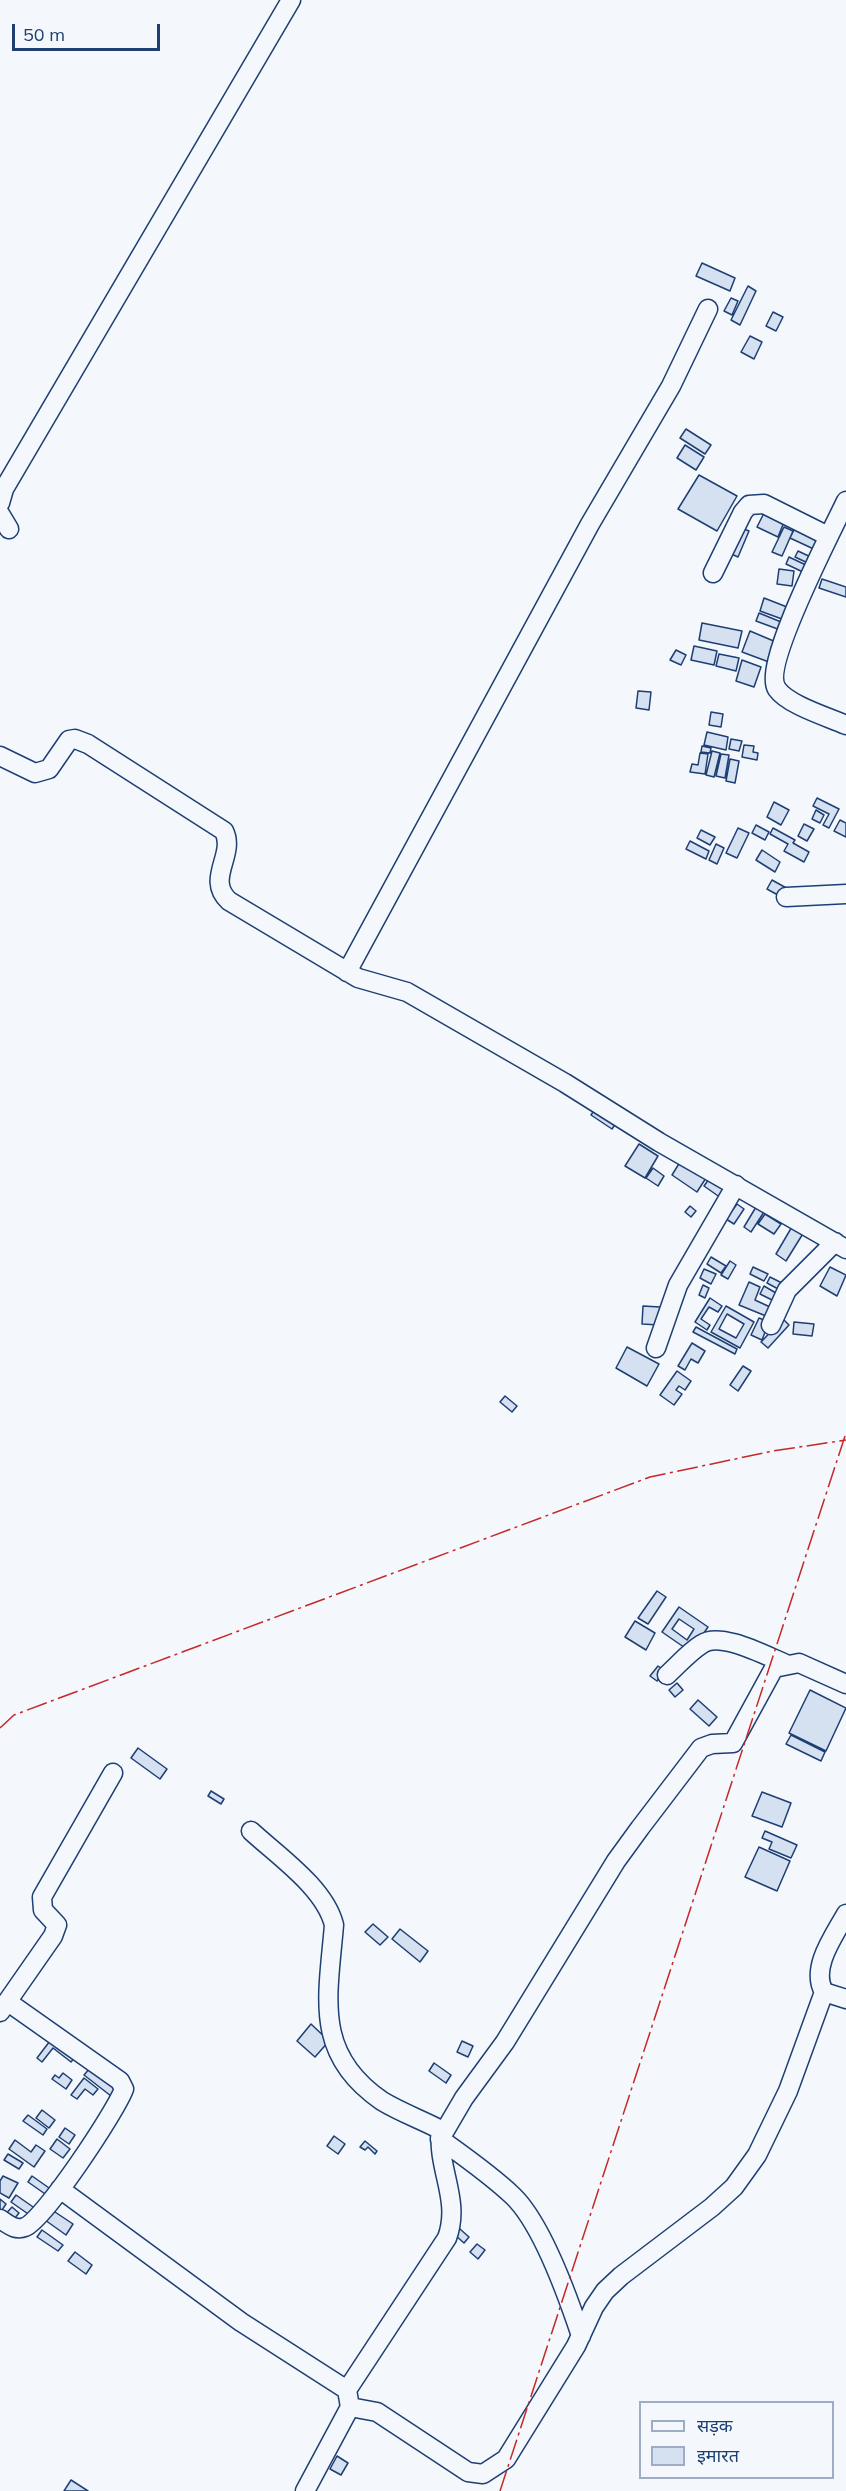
<!DOCTYPE html>
<meta charset="utf-8">
<style>
body{margin:0}
#map{position:relative;width:846px;height:2491px;overflow:hidden;background:#f4f7fb;font-family:Mulish,"Noto Sans Devanagari",sans-serif}
canvas{display:block}
.legend{position:absolute;left:639px;top:2401px;width:195px;height:78px;box-sizing:border-box;background:#f4f7fb;border:2px solid #9eadc5;margin:0;padding:8px 10px;list-style:none;font-size:18px;color:#1d3f73}
.legend li{display:flex;align-items:center;gap:12px;height:30px}
.legend b{width:30px;border:2px solid #9eadc5}
.scale{position:absolute;left:12px;top:24px;width:148px;height:27px;box-sizing:border-box;border:3px solid #1d3f73;border-top:0;padding-left:8px;font-size:18px;line-height:21px;white-space:nowrap;color:#1d3f73;-webkit-text-stroke:4px #f4f7fb;paint-order:stroke}
</style>
<div id="map">
<canvas width="846" height="2491"></canvas>
<ul class="legend">
<li><b style="height:8px;background:#f4f7fb"></b>सड़क</li>
<li><b style="height:16px;background:#d5e0f0"></b>इमारत</li>
</ul>
<div class="scale">50 m</div>
</div>
<script>
const ctx = document.querySelector('canvas').getContext('2d');
ctx.lineJoin = 'round';
function fill(path, color) { ctx.fillStyle = color; ctx.fill(path, 'evenodd'); }
function trace(path, color, width, dash) { ctx.strokeStyle = color; ctx.lineWidth = width; ctx.lineCap = dash ? 'butt' : 'round'; ctx.setLineDash(dash || []); ctx.stroke(path); }
const building = new Path2D(`
 M702,263l33,15 -5,13 -34,-15z
 M748,286l8,5 -16,34 -9,-5z
 M731,298l7,3 -6,14 -8,-4z
 M773,312l10,5 -7,14 -10,-5z
 M750,336l12,6 -8,17 -13,-7z
 M686,429l25,16 -6,9 -25,-16z
 M685,445l19,12 -8,13 -19,-12z
 M699,475l38,21 -20,35 -39,-22z
 M764,513l20,9 -6,15 -21,-10z
 M739,527l10,4 -11,26 -11,-5z
 M784,527l9,4 -11,25 -10,-4z
 M795,528l28,13 -5,10 -28,-13z
 M798,551l17,8 -3,6 -17,-8z
 M789,557l19,9 -3,7 -19,-9z
 M779,569l15,2 -2,15 -15,-2z
 M822,579l24,8v10l-27,-9z
 M764,598l23,9 -5,12 -22,-8z
 M759,613l27,11 -3,7 -27,-10z
 M702,623l40,8 -4,17 -39,-8z
 M750,631l26,11 -7,20 -27,-10z
 M694,646l23,5 -3,14 -23,-5z
 M676,650l10,5 -5,10 -11,-5z
 M719,654l20,4 -3,13 -20,-5z
 M742,660l19,7 -7,20 -18,-6z
 M638,691l13,1 -2,18 -13,-2z
 M711,712l12,2 -2,13 -12,-2z
 M707,732l21,5 -2,13 -22,-5z
 M731,739l11,2 -3,10 -10,-2z
 M744,745l10,1 -1,6 5,1 -1,7 -15,-3z
 M702,746l9,2 -1,5 -9,-1z
 M712,751l8,2 -6,24 -8,-2z
 M700,753l8,1 -3,20 -15,-2 2,-8 6,1z
 M721,754l8,1 -4,23 -9,-2z
 M730,759l9,2 -4,22 -9,-2z
 M817,798l22,11 -10,19 -6,-3 6,-11 -16,-8z
 M774,802l15,8 -8,15 -14,-8z
 M816,810l8,5 -4,8 -8,-4z
 M840,820l6,3v14l-12,-6z
 M804,824l10,5 -7,12 -9,-5z
 M756,825l13,7 -4,8 -13,-7z
 M738,828l11,5 -12,25 -11,-5z
 M773,828l22,12 -2,3 16,9 -5,10 -20,-11 4,-7 -18,-10z
 M701,830l14,7 -5,8 -13,-7z
 M690,841l19,10 -3,8 -20,-10z
 M716,844l8,4 -7,16 -8,-4z
 M762,850l18,12 -5,10 -19,-12z
 M772,880l18,10 -5,9 -18,-10z
 M595,1109l21,14 -4,6 -21,-14z
 M639,1144l19,12 -13,22 -20,-12z
 M680,1162l26,16 -9,14 -25,-17z
 M653,1168l11,8 -6,10 -12,-8z
 M709,1179l17,12 -5,7 -17,-12z
 M737,1204l7,5 -10,15 -8,-5z
 M690,1206l6,5 -5,6 -6,-5z
 M756,1207l8,5 -13,20 -7,-5z
 M765,1214l16,10 -7,10 -16,-10z
 M793,1225l11,7 -18,29 -10,-7z
 M711,1257l15,9 -5,7 -14,-9z
 M730,1261l6,4 -8,14 -7,-4z
 M753,1267l15,7 -4,7 -14,-7z
 M830,1267l16,8 -9,21 -17,-10z
 M704,1269l12,5 -5,10 -11,-6z
 M770,1277l14,7 -4,6 -13,-7z
 M749,1282l11,5 -5,13 15,7 -4,9 -27,-11z
 M703,1285l6,3 -4,10 -6,-3z
 M764,1286l12,7 -4,7 -12,-6z
 M710,1298l12,8 -4,6 -9,-5 -8,12 9,6 -3,5 -12,-8z
 M643,1306l17,1 -1,18 -17,-1z
 M726,1306l28,16 -14,26 -29,-16zM727,1314l17,10 -8,14 -17,-9z
 M759,1318l10,4 -7,18 -11,-5z
 M783,1319l6,6 -21,23 -7,-6z
 M794,1322l20,2 -2,12 -19,-2z
 M696,1327l41,22 -2,5 -42,-22z
 M692,1343l13,8 -7,12 -7,-4 -6,11 -7,-4z
 M627,1347l32,17 -12,22 -31,-18z
 M743,1366l8,5 -13,20 -8,-6z
 M677,1371l14,10 -6,9 -6,-4 -3,4 6,4 -8,11 -14,-10z
 M505,1396l12,10 -5,6 -12,-10z
 M657,1591l9,6 -18,27 -10,-6z
 M679,1607l29,20 -17,25 -29,-20zM679,1619l15,10 -7,11 -15,-11z
 M635,1621l20,12 -9,17 -21,-13z
 M658,1666l7,5 -8,10 -7,-5z
 M677,1683l6,7 -8,7 -6,-7z
 M810,1690l36,18 -20,43 -37,-18z
 M698,1700l19,17 -8,9 -19,-17z
 M791,1735l34,17 -4,9 -35,-17z
 M138,1748l29,21 -7,10 -29,-21z
 M211,1791l13,8 -3,5 -13,-8z
 M762,1792l29,11 -9,24 -30,-11z
 M765,1831l32,14 -6,13 -22,-9 3,-7 -10,-4z
 M759,1847l31,14 -13,30 -32,-14z
 M373,1924l15,13 -8,8 -15,-13z
 M400,1929l28,22 -8,11 -28,-23z
 M311,2024l18,17 -14,16 -18,-16z
 M53,2037l23,19 -5,6 -18,-14 -11,14 -5,-4z
 M462,2041l11,5 -5,11 -11,-5z
 M434,2063l17,12 -5,8 -17,-12z
 M91,2067l27,20 -7,9 -27,-21z
 M63,2073l9,7 -6,9 -14,-10 3,-4 4,3z
 M84,2078l14,11 -5,6 -8,-6 -8,10 -6,-4z
 M42,2110l13,10 -6,8 -13,-10z
 M28,2115l19,14 -4,6 -20,-14z
 M65,2128l10,7 -6,9 -10,-7z
 M334,2136l11,8 -7,10 -11,-8z
 M57,2139l13,10 -7,9 -13,-9z
 M15,2140l16,12 5,-7 9,6 -11,16 -25,-18z
 M365,2141l12,10 -2,3 -7,-7 -3,3 -5,-3z
 M8,2154l15,9 -4,6 -15,-9z
 M3,2176l15,7 -9,15 -9,-5v-12z
 M32,2176l20,14 -4,6 -20,-14z
 M16,2195l20,14 -5,7 -20,-14z
 M0,2199l6,5 -6,9z
 M12,2207l7,6 -9,11 -8,-6z
 M52,2210l21,14 -7,11 -21,-15z
 M460,2229l9,8 -5,6 -9,-8z
 M42,2230l21,15 -5,6 -21,-14z
 M477,2244l8,6 -7,9 -8,-7z
 M75,2252l17,13 -6,9 -18,-13z
 M337,2456l11,7 -7,12 -11,-6z
 M71,2480l17,11h-24z`);
const minor = new Path2D(`
 M846,501c-13,28 -85,165 -69,188 11,16 51,28 69,36
 M0,503l4,-14 287,-489
 M0,514l9,15
 M713,573l30,-61 6,-7 15,-1 64,32
 M0,756l35,17 14,-4 20,-29 6,-1 13,5 136,87c12,24 -19,48 5,70l129,77 49,14 158,91 94,59 187,107
 M786,897l60,-3
 M347,972l243,-448 81,-138 37,-77
 M771,1325l16,-35 48,-48
 M656,1348l22,-63 58,-100
 M667,1675c11,-10 22,-23 35,-31 18,-13 64,12 84,20
 M251,1831c27,25 74,57 83,94 -6,72 -21,129 48,176 18,11 40,19 59,29l-1,9c25,18 51,36 73,57 29,28 55,101 68,140
 M824,1992l22,7
 M0,2012l53,-76 4,-11 -14,-15 -1,-13 71,-124
 M440,2139l24,-41 41,-56 111,-181 24,-33 61,-80 11,-4 21,-1 41,-75 25,-5 47,21
 M60,2189l181,133 106,68 3,17 27,5 91,60 15,2 23,-15 70,-113 18,-39 11,-16 16,-15 91,-69 22,-20 23,-32 31,-64 36,-99c-14,-24 10,-56 22,-78
 M0,2219c8,5 15,12 25,8 19,-7 91,-116 99,-138l-4,-8 -112,-79
 M347,2390l100,-152c14,-38 -10,-69 -6,-107
 M305,2491l45,-84`);
const power = new Path2D(`
 M0,1728l14,-13 636,-238 123,-26 73,-11
 M500,2491l346,-1058`);
fill(building, '#d5e0f0');
trace(building, '#1d3f73', 1.5);
trace(minor, '#1d3f73', 21);
trace(minor, '#f4f7fb', 18);
trace(power, '#c62828', 1.5, [21, 4.5, 3, 4.5]);
</script>
